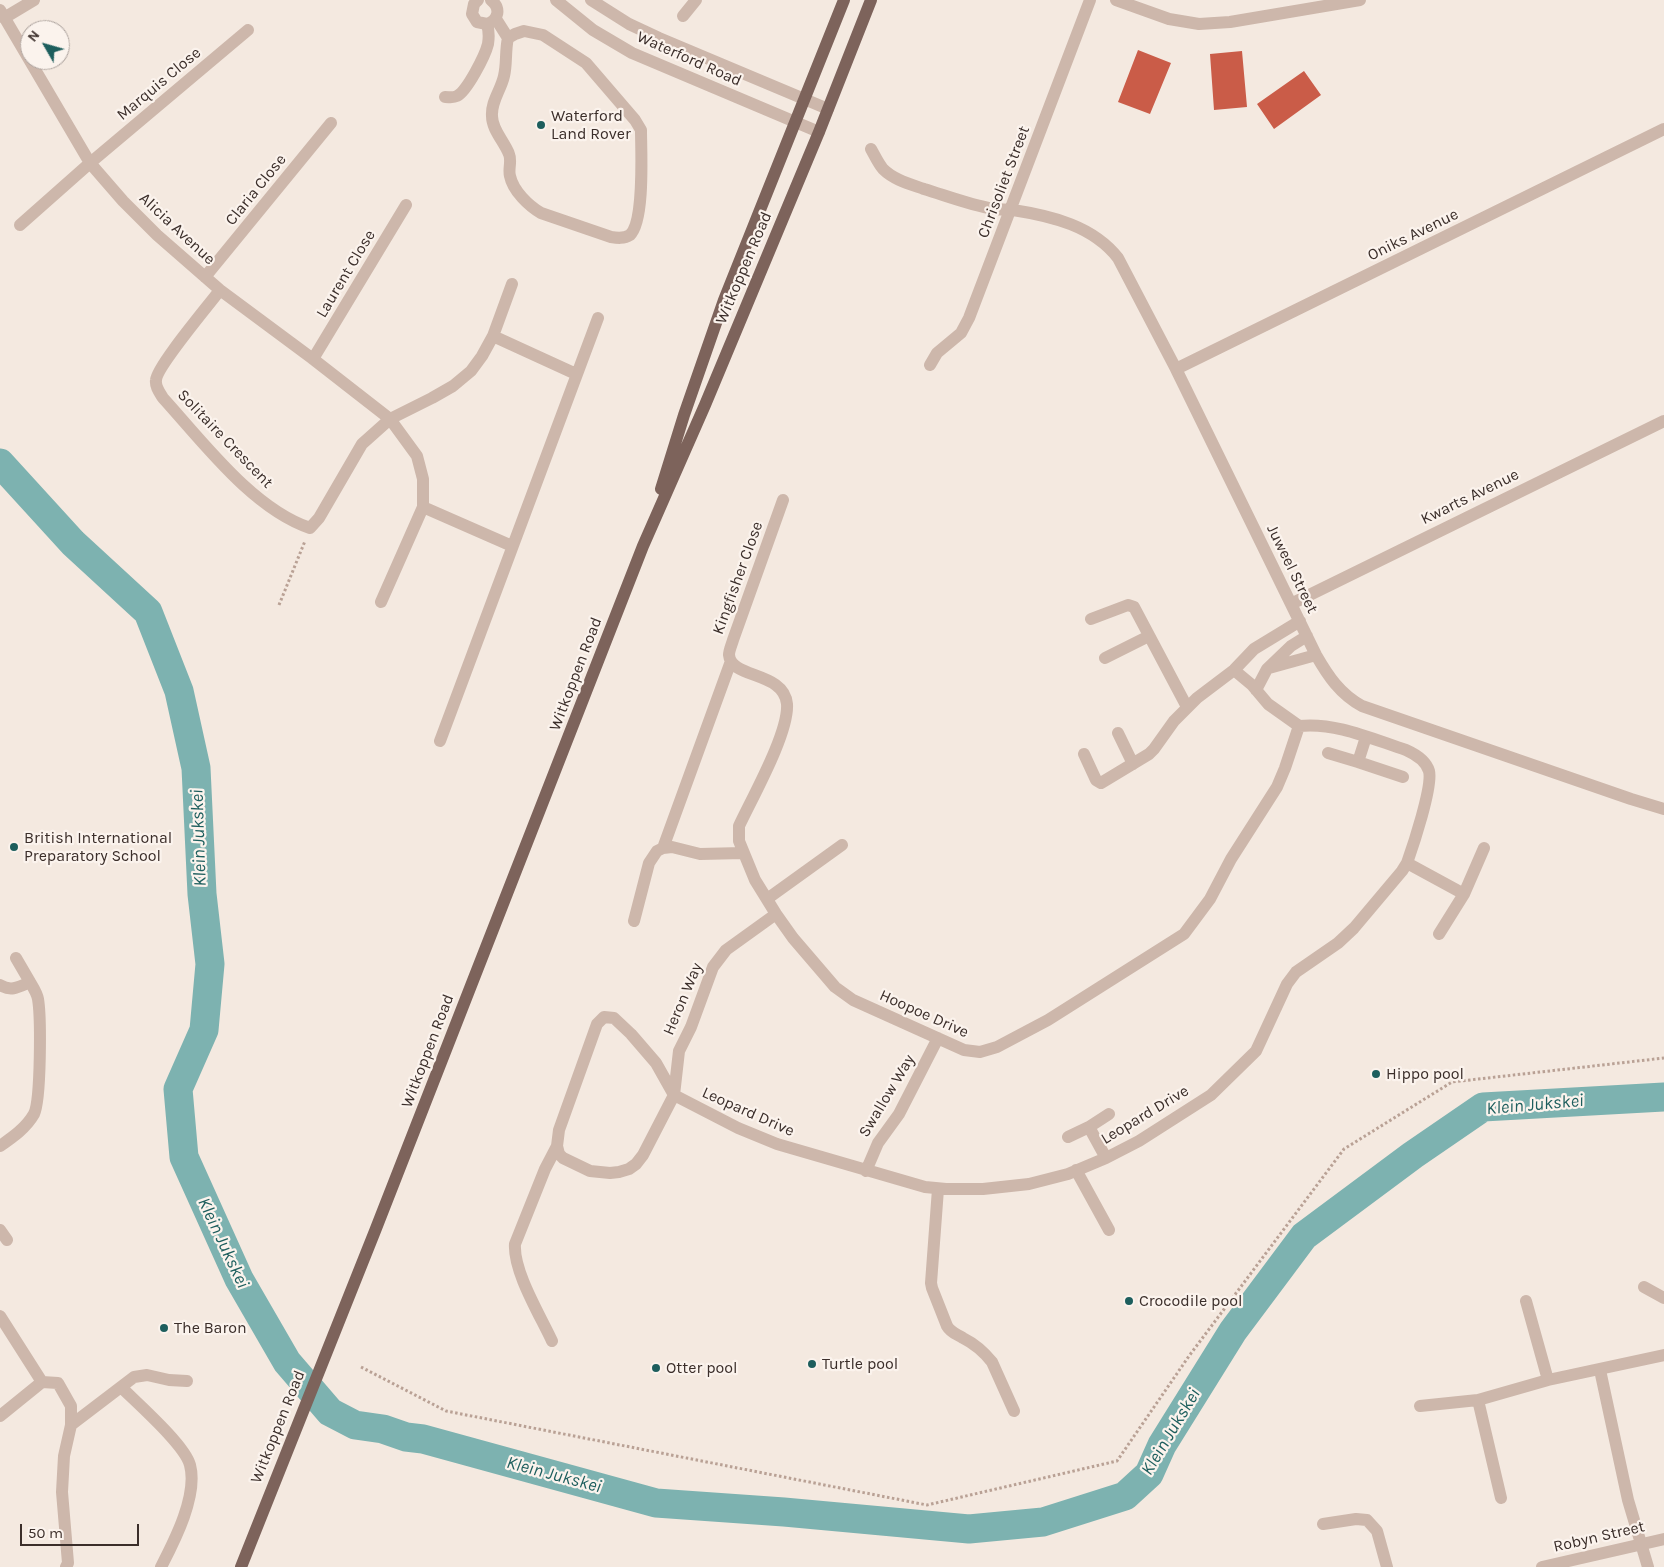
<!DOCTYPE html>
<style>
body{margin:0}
#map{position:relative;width:1664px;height:1567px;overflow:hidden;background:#f4e9e0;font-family:Karla,sans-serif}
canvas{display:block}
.north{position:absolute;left:20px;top:20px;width:50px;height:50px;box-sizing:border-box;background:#fbf3ed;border:1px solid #aea49f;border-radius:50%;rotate:308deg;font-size:14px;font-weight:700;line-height:20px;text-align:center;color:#3b2e2a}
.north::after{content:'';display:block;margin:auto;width:18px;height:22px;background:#1d5e5d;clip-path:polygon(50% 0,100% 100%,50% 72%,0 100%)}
.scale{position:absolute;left:20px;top:1524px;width:119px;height:22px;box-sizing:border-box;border:2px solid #3b2e2a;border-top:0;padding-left:6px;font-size:15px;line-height:18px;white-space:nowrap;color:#3b2e2a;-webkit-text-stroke:4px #fbf3ed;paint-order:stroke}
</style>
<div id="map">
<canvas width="1664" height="1567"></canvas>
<div class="north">N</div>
<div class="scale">50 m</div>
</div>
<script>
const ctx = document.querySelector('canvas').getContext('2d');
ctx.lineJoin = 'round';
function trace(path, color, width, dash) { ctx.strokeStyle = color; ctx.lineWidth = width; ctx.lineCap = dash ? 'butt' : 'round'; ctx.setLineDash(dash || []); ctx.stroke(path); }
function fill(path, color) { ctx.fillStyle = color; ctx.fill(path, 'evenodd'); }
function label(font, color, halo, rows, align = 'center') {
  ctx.font = font + ' Karla,sans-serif'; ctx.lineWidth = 4.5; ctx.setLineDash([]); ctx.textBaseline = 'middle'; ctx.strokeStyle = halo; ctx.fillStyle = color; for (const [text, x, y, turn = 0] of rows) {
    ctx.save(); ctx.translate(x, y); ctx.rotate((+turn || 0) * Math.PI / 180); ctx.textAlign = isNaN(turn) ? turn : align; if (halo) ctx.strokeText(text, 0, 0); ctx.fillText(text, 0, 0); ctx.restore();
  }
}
const river = new Path2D(`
 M0,463l73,80 75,69 31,79 17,77 6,126 8,70 -6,66 -26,59 6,68 55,122 48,83 43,50 25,13 28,4 23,8 17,2 233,64 128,9 185,17 74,-7 82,-26 24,-22 13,-29 71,-114 71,-95 109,-81 70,-48 181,-10`);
const building = new Path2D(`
 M1138,50l33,13 -21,51 -32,-12z
 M1242,51l5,56 -33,3 -4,-56z
 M1304,71l17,24 -47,34 -17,-25z`);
const path = new Path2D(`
 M279,605l26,-64
 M361,1367l85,44 481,94 190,-44 72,-105 155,-207 108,-67 212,-24`);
const minor = new Path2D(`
 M478,0l-4,4 -2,10 5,8 10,2c12,-4 14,-16 4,-24
 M556,0l37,30 39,23 187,79
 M591,0l38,24 30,14 169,71
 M1116,0l53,19 30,5 31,-2 130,-22
 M0,10l90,153 33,38 34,34 63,55 93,69 77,60 27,37 6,23v28l-42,95
 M683,16l13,-16
 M4,18l30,-18
 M496,19l12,19c-3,13 -1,26 -4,38 -3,14 -13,25 -12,40 0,14 12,25 17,38 3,7 -1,15 1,22 3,15 19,30 31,37l70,24c6,1 13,2 19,-2 15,-14 11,-84 11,-105l-6,-10 -49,-57 -43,-28 -19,-4 -9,3 -7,4
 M445,97c5,0 8,1 12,-1 10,-5 28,-40 31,-52 1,-6 1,-13 -1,-20
 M871,149c4,7 7,14 12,20 11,11 27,15 41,20 23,7 46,16 70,20 6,1 13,0 19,1 39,6 80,16 105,48l58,111 140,286c12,21 24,39 46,51l269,93 33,10
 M20,225l70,-62 158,-133
 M205,277l126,-154
 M220,290c-11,15 -63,76 -64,90 -1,7 4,13 7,18 40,44 90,111 147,130l9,-10 43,-74 28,-25 42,-21 21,-12 18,-15 11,-15 11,-20 19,-52
 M493,336l83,38
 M313,359l93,-154
 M930,365l7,-12 24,-20 8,-15 121,-318
 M1176,369l488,-240
 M783,500l-50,140c-1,4 -4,10 -4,15 2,24 55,16 58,49 2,29 -35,94 -48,122v15l16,39 21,34 17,24 42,49 18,13 111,50 16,2 17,-5 51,-27 136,-86 26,-35 21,-40 46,-72 8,-19 14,-42
 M423,507l89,39
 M1291,604l373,-183
 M1091,619l37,-14 6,2 53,100
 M1105,658l44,-22
 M1269,668l47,-13
 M1234,670l18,15 16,19 31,22
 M1256,690l11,-21 24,-23 16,-10
 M1118,733l15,31
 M440,741l158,-423
 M1328,753l30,9 8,-25
 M1084,754l12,26 5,3 48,-29 5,-5 20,-28 23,-23 37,-28 20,-21 46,-28
 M1358,762l45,15
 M663,848l68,-187
 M1407,863l57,31
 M767,899l75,-54
 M776,914l-50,36 -13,17 -22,60 -12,24 -5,44 -31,60 -7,9 -7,5 -10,3 -9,1 -20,-2 -27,-13 -4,-4 -2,-8 2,-16 38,-106 7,-7 10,1 17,16 25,29 18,32 64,33 39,16 148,43 21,2h37l46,-5 39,-10 38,-16 33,-17 72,-46 45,-44 31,-67 9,-12 42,-29 16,-15 48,-57 5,-8c6,-17 26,-77 22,-92 -3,-10 -14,-17 -23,-21 -34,-11 -70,-28 -107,-24
 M634,921l15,-58 8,-12 6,-3 9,-1 28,7 43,-1
 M1439,934l25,-40 20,-46
 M16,958l14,24
 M0,985c11,7 19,2 30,-3 3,5 7,11 8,17 3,18 3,101 -4,115 -8,14 -21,23 -34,32
 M1089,1127l20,-13
 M1068,1137l21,-10 17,31
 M1076,1170l33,60
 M866,1171l12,-28 21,-29 39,-76
 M938,1189l-7,94 1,5 15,38c4,7 10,8 16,12 12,6 21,14 29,24l22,49
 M0,1230l7,10
 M1644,1287l20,11
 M1526,1301l22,79
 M0,1316l42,66 -42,34
 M552,1341c-12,-26 -39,-70 -37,-97l30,-75 12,-23
 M1600,1370l28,130 20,67
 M42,1382l16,1 13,23v19
 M121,1387c16,16 64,58 69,78 8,30 -15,75 -29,102
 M1478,1400l23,98
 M1420,1406l58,-6 70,-20 116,-25
 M1323,1524l33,-5 11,1 10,11 10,36
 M66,1567l2,-4 -6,-71 2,-36 7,-31 63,-48 13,-2 22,5 18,1
 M1542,1567l122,-28`);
const major = new Path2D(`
 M661,489l23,-74 40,-115 120,-300
 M241,1567l134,-336 268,-685 62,-141 114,-273 52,-132`);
const markers = [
 [541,125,5,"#1d5e5d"],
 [14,847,5,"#1d5e5d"],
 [1376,1074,5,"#1d5e5d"],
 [1129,1301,5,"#1d5e5d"],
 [164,1328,5,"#1d5e5d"],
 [812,1364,5,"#1d5e5d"],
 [656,1368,5,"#1d5e5d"]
];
const streetNames = [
 ["Waterford Road",689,59,24],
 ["Marquis Close",159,84,-40],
 ["Chrisoliet Street",1004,182,-69],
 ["Claria Close",256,190,-51],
 ["Alicia Avenue",177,229,43],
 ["Oniks Avenue",1413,235,-26],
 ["Witkoppen Road",744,268,-67],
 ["Laurent Close",346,274,-59],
 ["Solitaire Crescent",225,439,46],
 ["Kwarts Avenue",1470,497,-26],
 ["Juweel Street",1292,569,64],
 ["Kingfisher Close",738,578,-70],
 ["Witkoppen Road",576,674,-69],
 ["Heron Way",683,999,-67],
 ["Hoopoe Drive",924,1014,24],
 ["Witkoppen Road",428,1051,-69],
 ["Swallow Way",887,1096,-59],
 ["Leopard Drive",748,1112,24],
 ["Leopard Drive",1145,1115,-31],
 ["Witkoppen Road",278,1427,-68],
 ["Robyn Street",1599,1537,-13]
];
const poiNames = [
 ["Waterford",551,116],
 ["Land Rover",551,134],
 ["British International",24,838],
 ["Preparatory School",24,856],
 ["Hippo pool",1386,1074],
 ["Crocodile pool",1139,1301],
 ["The Baron",174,1328],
 ["Turtle pool",822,1364],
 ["Otter pool",666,1368]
];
const waterNames = [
 ["Klein Jukskei",199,838,-92],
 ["Klein Jukskei",1535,1105,-5],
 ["Klein Jukskei",223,1243,65],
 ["Klein Jukskei",1171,1432,-59],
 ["Klein Jukskei",554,1475,15]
];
trace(river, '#7db2b0', 29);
fill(building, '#ca5c48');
trace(path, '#b9a195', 3, [2.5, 2.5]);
trace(minor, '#cdb7ab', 12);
trace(major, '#7d635b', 12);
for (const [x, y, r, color] of markers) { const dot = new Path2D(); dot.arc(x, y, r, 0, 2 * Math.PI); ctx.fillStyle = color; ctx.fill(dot); trace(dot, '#fbf3ed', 2); }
label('16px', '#3b2e2a', '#fbf3ed', streetNames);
label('16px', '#3b2e2a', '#fbf3ed', poiNames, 'left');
label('italic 18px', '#1d5e5d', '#fbf3ed', waterNames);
</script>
